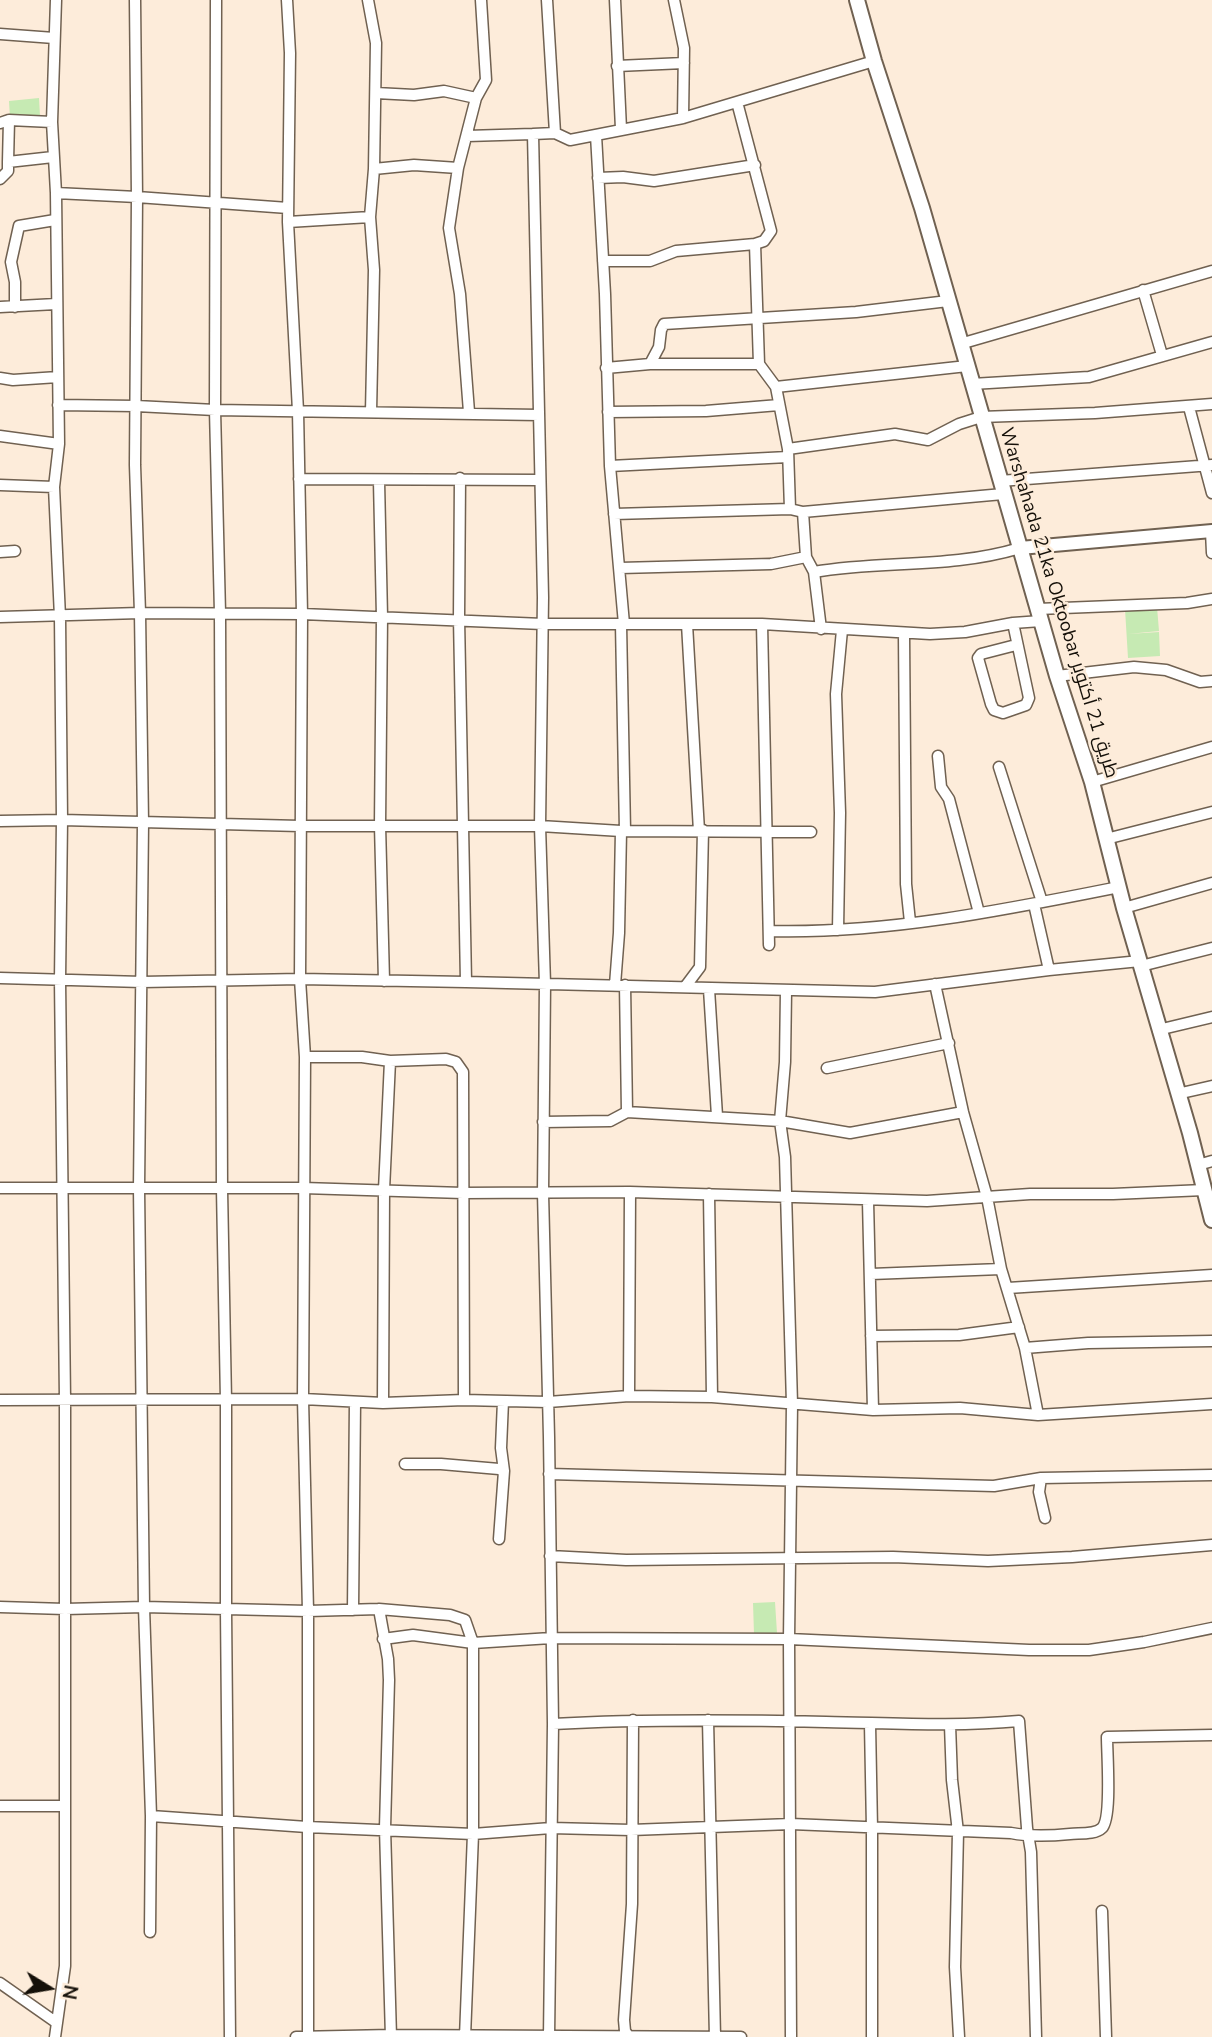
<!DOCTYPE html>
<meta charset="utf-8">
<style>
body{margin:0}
#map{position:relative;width:1212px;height:2037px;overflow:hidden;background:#fdecda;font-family:"Nunito Sans",sans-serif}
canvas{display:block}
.north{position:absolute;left:14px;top:1953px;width:70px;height:70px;-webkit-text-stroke:5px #fdecda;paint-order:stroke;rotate:101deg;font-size:19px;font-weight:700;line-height:28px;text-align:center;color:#151009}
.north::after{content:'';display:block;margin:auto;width:24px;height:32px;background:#151009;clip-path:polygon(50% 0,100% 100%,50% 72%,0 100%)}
</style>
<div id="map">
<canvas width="1212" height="2037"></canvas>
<div class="north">N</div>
</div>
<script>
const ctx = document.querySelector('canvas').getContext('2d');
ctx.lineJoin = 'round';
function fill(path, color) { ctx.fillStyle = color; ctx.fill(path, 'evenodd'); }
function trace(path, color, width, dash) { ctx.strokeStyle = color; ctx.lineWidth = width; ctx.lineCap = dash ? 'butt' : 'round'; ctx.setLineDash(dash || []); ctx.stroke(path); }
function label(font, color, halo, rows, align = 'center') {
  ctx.font = font + ' "Nunito Sans",Cairo,sans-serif'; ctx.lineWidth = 5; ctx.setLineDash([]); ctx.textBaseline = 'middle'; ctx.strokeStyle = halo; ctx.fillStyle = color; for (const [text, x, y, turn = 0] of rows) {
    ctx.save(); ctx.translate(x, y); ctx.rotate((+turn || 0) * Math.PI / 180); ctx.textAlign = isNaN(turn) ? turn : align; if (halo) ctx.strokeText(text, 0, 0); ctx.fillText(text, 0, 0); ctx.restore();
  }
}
const green = new Path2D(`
 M39,98l1,18 -30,2 -1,-17z
 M1157,607l2,24 -31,3 31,-2 1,24 -32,2 -3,-49z
 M775,1602l2,31 -23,1 -1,-31z`);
const minor = new Path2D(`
 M135,0l2,197 -2,268 5,148 3,210 -4,365 5,419 7,209 -1,116
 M216,0l-1,410 5,203 2,576 4,212v209l4,427
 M287,0l3,53 -2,169 10,189 4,203 -2,365 5,78 -2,342 5,212v426
 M368,0l8,43 -2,126 -4,48 4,53 -3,142
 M547,0l8,133
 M615,0l6,129
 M674,0l10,48 -1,70
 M0,34l54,4
 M617,66l67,-3
 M376,93l38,2 30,-4 32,7
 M737,102l34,129 -7,10 -9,3 4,120 17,23
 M9,120l-1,42 45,-5
 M0,123l9,-3 43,2
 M596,135l9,159 5,172 14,158
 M467,136l66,-2
 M374,169l40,-4 44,3
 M598,178l25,-1 31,4 101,-16
 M0,179l8,-8v-9
 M56,193l81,4 151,11
 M288,222l82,-5
 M603,261h47l26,-10 79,-7
 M1143,290l19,65
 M0,307l56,-3
 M15,307v-25l-4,-20 8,-36 36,-6
 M960,344l252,-73
 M650,364h109
 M606,368l44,-4 9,-17 2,-17 3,-6 192,-12 92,-11
 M0,378l13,2 45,-3
 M972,384l117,-7 123,-35
 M58,405l78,1 79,4 324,5
 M1189,407l23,86
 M469,412l-9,-118 -11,-66 9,-60 18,-70 10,-18 -5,-80
 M608,412l98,-1 73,-6
 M0,436l59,8
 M788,449l107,-15 33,6 31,-16 22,-7 114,-4 117,-9
 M610,466l178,-9
 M460,478l-1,140 7,364
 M299,479l241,1
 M379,481l3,136 -2,208 4,156
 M1000,481l212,-16
 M0,485l54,2
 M790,509l-2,-60 -12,-62 191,-21
 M803,512l3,45 8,15 7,57
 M614,514l176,-5 13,3 200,-18
 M1211,531l1,22
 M0,552l15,-1
 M620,568l151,-4 35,-7
 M814,572c70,-12 136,-3 206,-24
 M1038,609l149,-6 25,-4
 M0,617l140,-4 162,1 241,10h219l168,10 35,-2 48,-9 28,-2
 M1013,623l16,75 -3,7 -23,8 -9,-3 -3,-6 -13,-46 3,-4 35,-9
 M621,624l4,207
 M687,624l12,207
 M762,624l7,321
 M904,634l2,250 4,38
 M1057,676l77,-9 32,3 34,12 12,-1
 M938,756l3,31 8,12 30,114
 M999,767l43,135
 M1092,782l120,-35
 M0,821l62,-1 238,6h240l81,5 190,1
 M1106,839l106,-27
 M1034,904l15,66
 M1124,908l88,-25
 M838,930l2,-117 -4,-119 6,-64
 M769,931c117,3 235,-21 350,-44
 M1141,966l71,-18
 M0,978l142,4 158,-3 166,3 409,10 174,-22 91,-9
 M935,984l28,128 24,85 14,72 24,79 13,67
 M615,985l4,-52 2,-102
 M625,985l2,127
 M685,987l15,-20 3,-137
 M709,989l8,127
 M786,991l-1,71 -5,59 5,36 7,247 -3,235 2,398
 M1158,1030l54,-13
 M305,1057h57l28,4 56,-2 10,3 7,10 1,328
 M827,1068l122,-25
 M1177,1094l35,-8
 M543,1122l67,-1 17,-9 153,9 70,12 113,-21
 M1198,1165l14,-4
 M0,1188h303l160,5 167,-1 297,9 103,-7h83l91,-4
 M709,1194l3,203
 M868,1201l5,209
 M871,1274l130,-5
 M1008,1288l204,-13
 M871,1336l88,-1 60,-8
 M1025,1348l63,-5 124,-2
 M629,1396l1,-204
 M0,1400l303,-1 80,4 81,-3 84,2 81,-6 83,1 161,13 87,-2 78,7 174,-11
 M383,1403l1,-213 6,-129
 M405,1464h36l58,5 5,2
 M549,1474l445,12 47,-8 171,-3
 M1041,1478l-2,14 6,26
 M499,1539l5,-68 -3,-23 2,-47
 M550,1556l76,4 267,-3 95,4 84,-4 140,-12
 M0,1607l65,2 79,-2 164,4 71,-2 71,6 15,5 8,23v191l-8,203
 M379,1609l9,50 1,21 -4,148 6,209
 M353,1610l2,-208
 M383,1639l30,-4 60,8 78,-5 238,1 240,11h60l55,-8 68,-14
 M708,1720l7,317
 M553,1724c91,-5 182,-4 273,-2 65,1 129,5 193,-1l8,107 4,24 5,185
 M870,1724l2,105v208
 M950,1725l2,55 6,52 -3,135 4,70
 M0,1806h64
 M151,1816l156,11 166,7 78,-6 80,2 160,-6 220,9c20,4 39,3 59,1 9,-1 25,1 32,-6 10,-10 5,-73 5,-91l105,-2
 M1102,1911l4,126
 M0,1983l57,40
 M55,2037l10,-71v-566l-5,-420 2,-160 -2,-203 -6,-130 5,-43 -3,-251 -4,-71 4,-122
 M296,2037l95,-2 350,2
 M549,2037l4,-313 -4,-287 -6,-244 2,-209 -5,-158 3,-229 -10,-463 22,-1 15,7 113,-22 191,-57
 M629,2037l-4,-6 -1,-11 8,-116 1,-184`);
const tertiary = new Path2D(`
 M1020,548l192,-17`);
const primary = new Path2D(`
 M857,0l17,61 48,147 135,468 35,106 32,126 66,225 22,87`);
const streetNames = [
 ["Warshahada 21ka Oktoobar طريق 21 أكتوبر",1058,603,73]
];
fill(green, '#c6eab3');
trace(minor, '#706151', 13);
trace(tertiary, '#706151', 16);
trace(primary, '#706151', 18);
trace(minor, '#fff', 10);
trace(tertiary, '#fff', 12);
trace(primary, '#fff', 14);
label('19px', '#151009', '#fdecda', streetNames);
</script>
